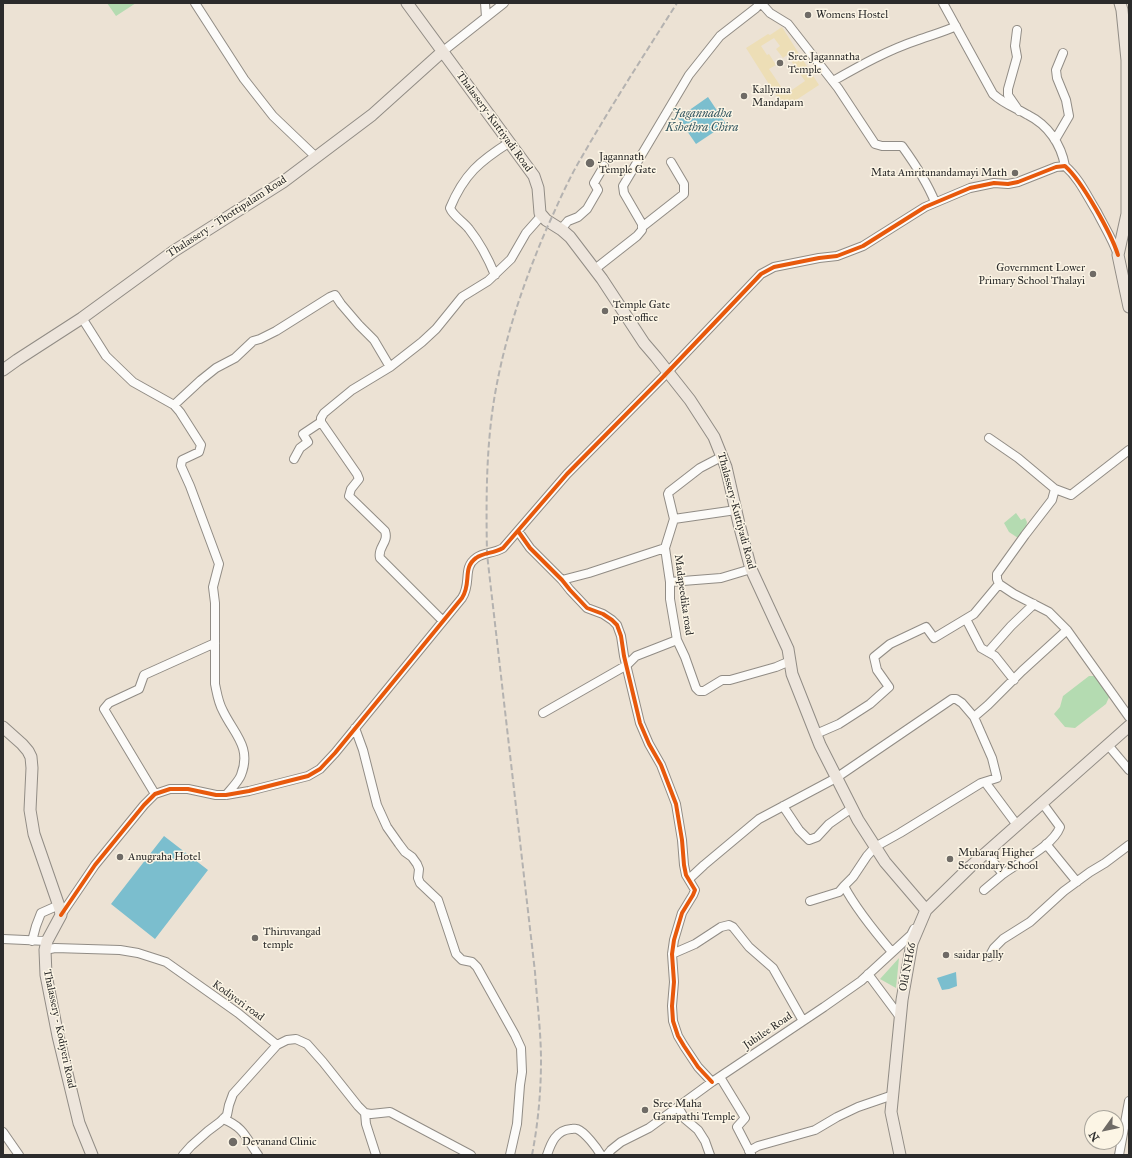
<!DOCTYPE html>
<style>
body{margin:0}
#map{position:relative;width:1132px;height:1158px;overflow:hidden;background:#ece2d4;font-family:"IM FELL Great Primer",serif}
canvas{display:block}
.frame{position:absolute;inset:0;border:4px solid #2b2b2b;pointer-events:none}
.north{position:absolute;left:1084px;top:1110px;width:40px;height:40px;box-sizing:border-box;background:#fcf5e5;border:1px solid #a8a49b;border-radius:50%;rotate:237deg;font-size:11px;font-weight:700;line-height:16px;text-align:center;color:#2b2b2b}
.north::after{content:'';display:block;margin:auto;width:14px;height:18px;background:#6f6b66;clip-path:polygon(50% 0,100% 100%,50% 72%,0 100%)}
</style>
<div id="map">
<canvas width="1132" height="1158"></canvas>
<div class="frame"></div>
<div class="north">N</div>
</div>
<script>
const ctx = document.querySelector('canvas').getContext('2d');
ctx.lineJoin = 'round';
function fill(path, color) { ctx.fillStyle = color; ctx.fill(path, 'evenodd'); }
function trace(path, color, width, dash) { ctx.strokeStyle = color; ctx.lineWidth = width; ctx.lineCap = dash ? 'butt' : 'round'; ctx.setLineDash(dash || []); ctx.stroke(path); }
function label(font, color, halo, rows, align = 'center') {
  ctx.font = font + ' "IM FELL Great Primer",serif'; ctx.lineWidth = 3; ctx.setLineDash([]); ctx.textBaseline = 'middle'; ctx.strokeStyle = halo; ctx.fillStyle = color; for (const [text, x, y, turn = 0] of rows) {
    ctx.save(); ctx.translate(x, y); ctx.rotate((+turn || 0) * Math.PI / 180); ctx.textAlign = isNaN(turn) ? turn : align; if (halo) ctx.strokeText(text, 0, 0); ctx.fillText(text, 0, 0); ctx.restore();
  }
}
const green = new Path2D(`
 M107,3h29l-20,13z
 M1016,513l5,7 4,-2 2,4 -1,6 -8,10 -9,-6 -5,-9z
 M1089,676h8l13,19 -4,9 -31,24 -10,-1 -11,-13 6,-7 3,-11z
 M899,958l-3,30 -16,-9z`);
const sand = new Path2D(`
 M782,27l37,58 -35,23 -38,-60 22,-14 2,1zM774,38l6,8 -4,3 7,9 4,-3 18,26 -19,13 -17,-25 7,-4 -7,-11 -2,1 -6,-9z`);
const water = new Path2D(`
 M708,97l18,27 -30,20 -18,-26z
 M164,836l44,34 -53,69 -44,-35z
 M956,972l1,14 -8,3 -7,1 -5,-12z`);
const minor = new Path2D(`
 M195,3l49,76 29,37 43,41
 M485,3l1,14
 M761,3l9,10 18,11 50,64 37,56 7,2h20c13,18 25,36 33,56
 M943,3l50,91c11,10 23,14 35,21 20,10 33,29 37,51
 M1017,30l-2,16 2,11 -9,32v6l11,16
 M442,52l62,-49
 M833,81c28,-16 55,-31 85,-41 13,-5 26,-8 38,-14
 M1055,140l14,-24 -3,-16 -9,-22 -1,-8 7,-17
 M642,227l42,-33v-10l-13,-22
 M561,229l7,-8 10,-4 9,-8 11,-19 -4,-7 10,-17
 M595,269l42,-33 5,-6v-6l-18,-31 -1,-7 66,-111 31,-39 36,-28 4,-5
 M495,275c-7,-17 -15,-32 -26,-46 -5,-7 -16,-13 -19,-21 14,-34 30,-47 60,-66
 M82,318l24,38 27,26 41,23 6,7 21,33 -2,7 -17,8 -1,6 9,20 29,78 -6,23 2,16v81c2,9 3,18 8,27 11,23 29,36 18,64 -2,6 -11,15 -15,20
 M174,405l27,-25 15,-12 19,-10 18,-17 7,-2 16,-8 54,-34 5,-2 6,9 18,21 15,15 16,27
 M321,422l36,52 2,5 -8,10 -2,7 36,35c4,12 -8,16 -5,27l63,63
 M989,438l29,20 37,31 -3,11 -27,35 -28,39v5l2,5 15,10 35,18 18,18 62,87
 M723,456l-23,12 -31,24 -1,2 6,25 -9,29 5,34v17l7,41 8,17 11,31 3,3h5l18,-11h8l46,-13 14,-6
 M294,459l6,-11 8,-6 -5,-8 18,-12v-4l3,-5 28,-23 38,-23 32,-25 14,-13 26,-32 26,-16 23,-22 15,-26 16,-18
 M1055,489l16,6 58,-45
 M674,519l62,-9
 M518,531l12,17 32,32 8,10 17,18 16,6 9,6 5,5 4,11 3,20 16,67 9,21 12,21 15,39 6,36 2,25 2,10 9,15 -2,5 -11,18 -8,27 -2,14 2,28 -2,24 1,15 5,15 6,10 14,21 14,15
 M562,580l27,-7 76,-25
 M670,582l51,-4 30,-9
 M966,619l15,29 14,8 19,24
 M988,652l23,-26 23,-22
 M543,713l84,-48 9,-9 41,-16
 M355,728l8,22 14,55 10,22 12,17 6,8 7,5 5,7 2,5 -1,9 2,5 18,17 18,54 6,6 10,2 5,5 38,68 6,13 1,24 -2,13 -3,39 -7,31
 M816,734l23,-10 31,-20 19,-17 -12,-17 -3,-13 16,-13 36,-17 8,11 40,-24 25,-30
 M1108,745l21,25
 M985,782l32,43
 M155,794l-51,-85 5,-6 30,-14 5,-14 71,-32
 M783,806l16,24 10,10 8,-3 12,-13 23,-16
 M1046,844l31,38
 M986,853l17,21c16,-12 50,-28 57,-47l-14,-19 -5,-5
 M689,879l15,-14 55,-46 77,-41 116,-79h4l6,4 12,14
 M984,890l19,-16
 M810,901l29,-9 5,-6
 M61,915l34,-50 49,-60 11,-11 15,-5h18l28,6h10l23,-4 59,-15 12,-7 15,-16 127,-155c10,-15 0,-30 14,-40 8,-6 17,-4 27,-10l64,-74 95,-96 99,-104 13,-7 45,-9 18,-2 26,-10 62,-39 45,-19 24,-5 14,1 10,-2 38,-15 9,-1c14,12 22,30 32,46 7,14 16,28 21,43
 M3,939l44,2
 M32,941l4,-15 5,-13 18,-8
 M45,950l10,-2 65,2 18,3 28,9 72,51 39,32 -44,49 -4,11 -2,10 -7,7 -12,9 -17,15 -8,9
 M892,952c-17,-20 -36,-43 -48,-66l9,-9 14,-21 8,-9 25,-14 81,-50 16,-5 -5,-20 -18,-41 14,-12 34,-34 45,-41
 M672,954l23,-10 26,-17 8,-2 4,2 16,20 24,21 30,53
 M989,957l5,-9 9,-9 27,-17 34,-31 26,-19 15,-9 24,-18
 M868,974l32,43
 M277,1045l10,-5 9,-1 11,5 16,18 35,44 7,7 6,1 19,-2 81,43
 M720,1077l25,41 -8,9 14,27
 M678,1107l7,12 13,11 7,11 5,14
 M365,1113l1,11 10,31
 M223,1119c21,8 23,19 35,36
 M3,1132l16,23
 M749,1151l9,-5 57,-16 22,-13 21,-10 35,-12
 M547,1155c4,-12 9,-25 24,-26 2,0 5,-1 6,0 8,3 20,19 24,26
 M607,1155l4,-5 10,-8 28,-14 63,-46 112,-75 37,-26 50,-46 3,-6
 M1119,1155l10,-54`);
const major = new Path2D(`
 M407,3l127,173 4,12 2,25 6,7 16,10 8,7 32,42 42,64 12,14 34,43 24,37 12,30 13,57 12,45 37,80 4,25 28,71 38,75 27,42 41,48
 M1120,3l2,7 5,50v154l-9,41 11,52
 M3,370l14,-10 65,-42 92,-67 109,-69 89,-67 70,-63
 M3,727l19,17 6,7 3,6 1,11 -2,42 4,24 26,75 1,6 -14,26 -2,9 1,25 12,61 21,87 13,32
 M900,1155l-9,-43 11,-112 10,-57 14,-33 45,-44 158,-140`);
const rail = new Path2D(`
 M532,1155c6,-31 9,-63 9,-94 0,-30 -4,-59 -6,-89l-48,-418c-1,-54 -1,-108 8,-160 10,-57 28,-110 51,-164 11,-24 21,-48 34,-70 31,-54 64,-105 97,-157`);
const cycleway = new Path2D(`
 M518,531l12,17 32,32 8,10 17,18 16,6 9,6 5,5 4,11 3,20 16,67 9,21 12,21 15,39 6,36 2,25 2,10 9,15 -2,5 -11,18 -8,27 -2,14 2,28 -2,24 1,15 5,15 6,10 14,21 14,15
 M61,915l34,-50 49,-60 11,-11 15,-5h18l28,6h10l23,-4 59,-15 12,-7 15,-16 127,-155c10,-15 0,-30 14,-40 8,-6 17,-4 27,-10l64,-74 95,-96 99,-104 13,-7 45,-9 18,-2 26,-10 62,-39 45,-19 24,-5 14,1 10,-2 38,-15 9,-1c17,15 46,67 53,89`);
const markers = [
 [808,15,4,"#6f6b66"],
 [780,63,4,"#6f6b66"],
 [744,96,4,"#6f6b66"],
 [590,163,5,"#6f6b66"],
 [1015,173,4,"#6f6b66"],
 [1093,274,4,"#6f6b66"],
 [605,311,4,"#6f6b66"],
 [120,857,4,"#6f6b66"],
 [950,859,4,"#6f6b66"],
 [255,938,4,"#6f6b66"],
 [946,955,4,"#6f6b66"],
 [645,1110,4,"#6f6b66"],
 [233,1142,5,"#6f6b66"]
];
const poiNames = [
 ["Womens Hostel",816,15],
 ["Sree Jagannatha",788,57],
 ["Temple",788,70],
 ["Kallyana",752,90],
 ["Mandapam",752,103],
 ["Jagannath",599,157],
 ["Temple Gate",599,170],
 ["Mata Amritanandamayi Math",1007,173,"right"],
 ["Government Lower",1085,268,"right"],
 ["Primary School Thalayi",1085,281,"right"],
 ["Temple Gate",613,305],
 ["post office",613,318],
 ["Mubaraq Higher",958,853],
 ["Secondary School",958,866],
 ["Anugraha Hotel",128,857],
 ["Thiruvangad",263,932],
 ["temple",263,945],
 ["saidar pally",954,955],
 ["Sree Maha",653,1104],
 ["Ganapathi Temple",653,1117],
 ["Devanand Clinic",242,1142]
];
const streetNames = [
 ["Thalassery-Kuttiyadi Road",494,122,54],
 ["Thalassery - Thottipalam Road",227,217,-33],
 ["Thalassery-Kuttiyadi Road",736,511,75],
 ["Madapeedika road",683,595,82],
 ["Old NH66",908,967,-79],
 ["Kodiyeri road",238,1001,36],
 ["Thalassery - Kodiyeri Road",59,1029,78],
 ["Jubilee Road",768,1031,-34]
];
const waterNames = [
 ["Jagannadha",702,114],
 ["Kshethra Chira",702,128]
];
fill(green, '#b4dbb1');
fill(sand, '#eddeb6');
fill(water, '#7bbece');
trace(minor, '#918c85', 10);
trace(major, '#918c85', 13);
trace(minor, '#fcfbf9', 8);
trace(major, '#ede5dc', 11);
trace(rail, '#b4b2b0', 2, [6, 3]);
trace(cycleway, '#e8590c', 4);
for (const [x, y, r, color] of markers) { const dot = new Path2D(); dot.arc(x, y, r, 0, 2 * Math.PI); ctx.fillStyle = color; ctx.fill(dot); trace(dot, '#fcf5e5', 1.5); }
label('11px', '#2b2b2b', '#fcf5e5', poiNames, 'left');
label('11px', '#2b2b2b', '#fcf5e5', streetNames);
label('italic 12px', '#365963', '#fcf5e5', waterNames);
</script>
